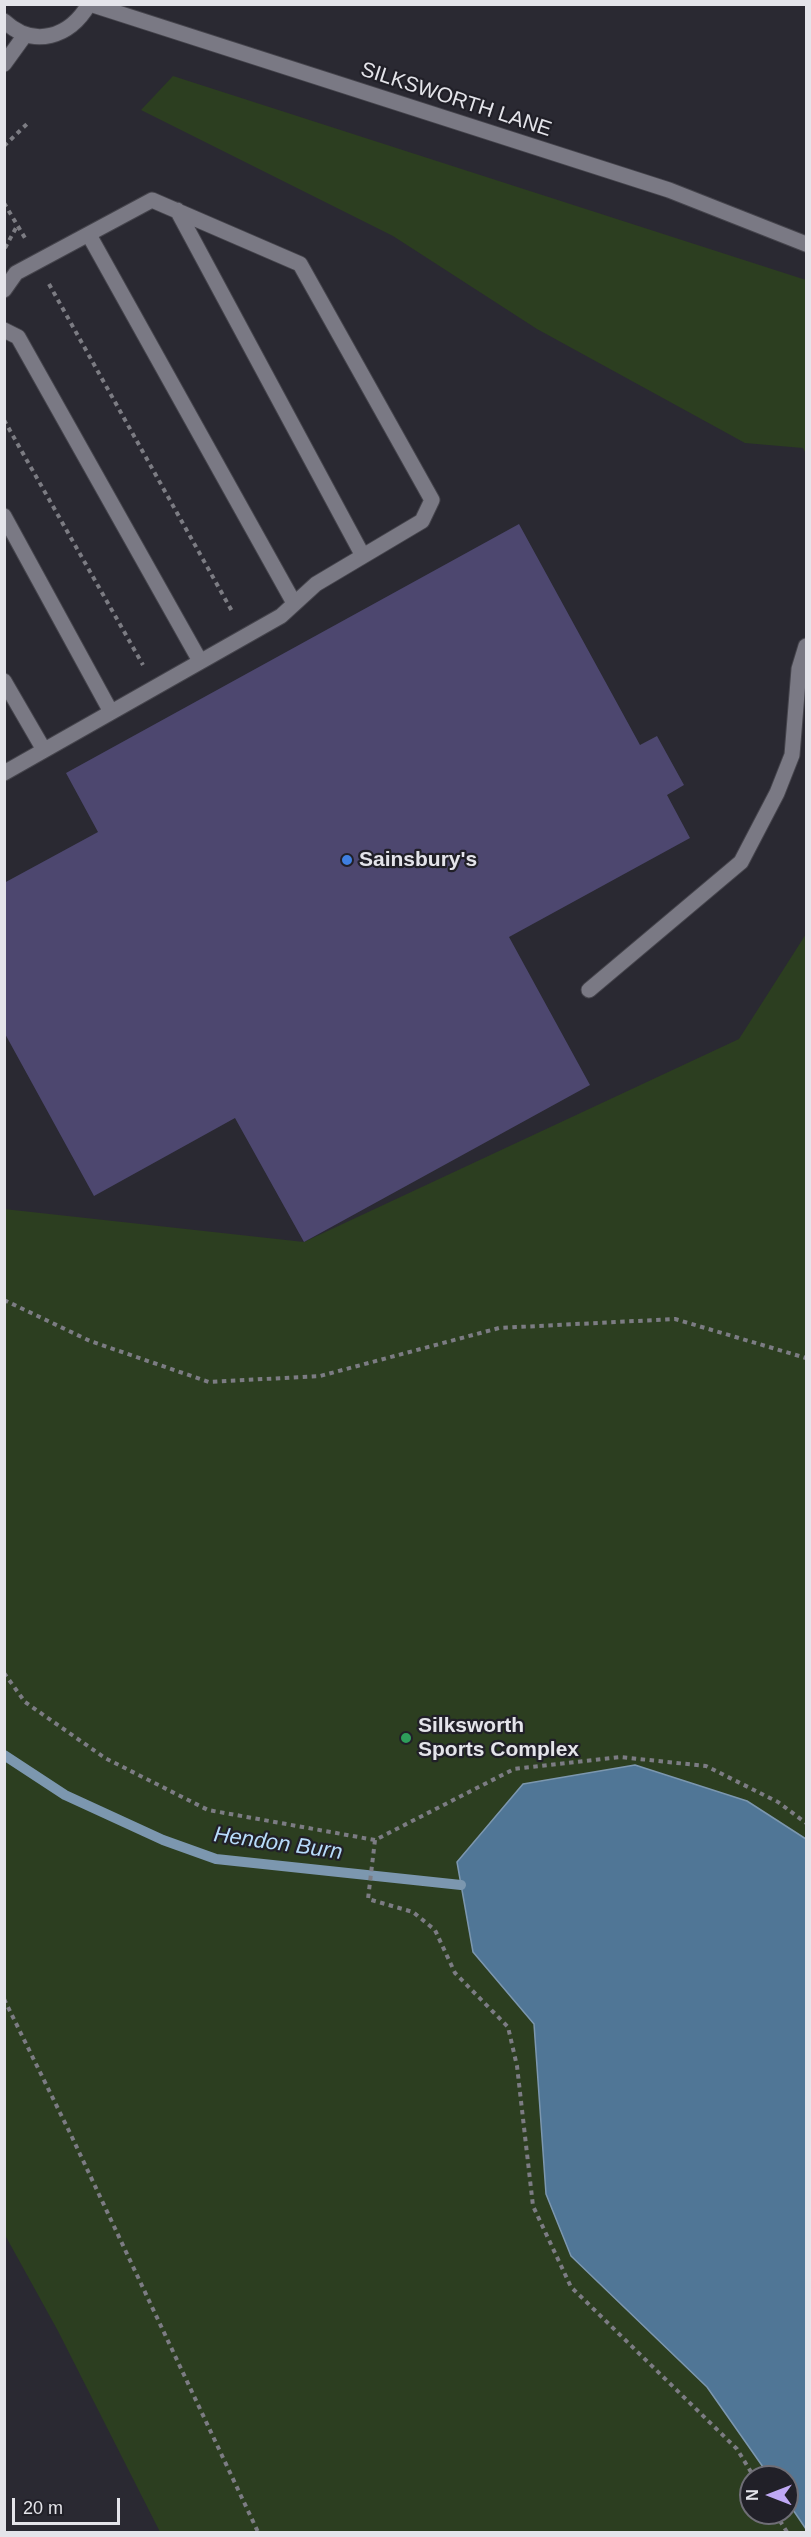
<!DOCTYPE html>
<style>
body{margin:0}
#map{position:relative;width:811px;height:2537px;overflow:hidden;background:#2a2932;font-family:Arial,sans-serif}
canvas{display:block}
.frame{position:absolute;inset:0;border:6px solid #e4e4ea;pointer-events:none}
.north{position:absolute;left:739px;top:2465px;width:60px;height:60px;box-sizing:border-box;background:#212028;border:2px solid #6f6e76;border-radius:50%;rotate:270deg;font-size:16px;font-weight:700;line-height:24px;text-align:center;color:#e4e4ea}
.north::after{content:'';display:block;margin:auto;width:21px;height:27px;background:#bfa8f4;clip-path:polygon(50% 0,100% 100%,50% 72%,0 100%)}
.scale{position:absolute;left:12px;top:2498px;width:108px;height:27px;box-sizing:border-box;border:3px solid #e4e4ea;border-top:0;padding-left:8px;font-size:18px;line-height:21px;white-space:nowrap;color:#e4e4ea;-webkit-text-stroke:4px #212028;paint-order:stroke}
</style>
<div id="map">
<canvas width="811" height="2537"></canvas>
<div class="frame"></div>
<div class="north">N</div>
<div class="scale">20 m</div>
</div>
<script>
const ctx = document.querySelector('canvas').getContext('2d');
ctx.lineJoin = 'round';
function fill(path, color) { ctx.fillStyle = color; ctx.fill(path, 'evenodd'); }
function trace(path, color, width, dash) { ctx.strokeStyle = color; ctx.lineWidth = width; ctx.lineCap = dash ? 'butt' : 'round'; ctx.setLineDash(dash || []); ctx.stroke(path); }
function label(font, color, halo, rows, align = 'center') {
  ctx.font = font + ' Arial,sans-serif'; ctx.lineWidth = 4.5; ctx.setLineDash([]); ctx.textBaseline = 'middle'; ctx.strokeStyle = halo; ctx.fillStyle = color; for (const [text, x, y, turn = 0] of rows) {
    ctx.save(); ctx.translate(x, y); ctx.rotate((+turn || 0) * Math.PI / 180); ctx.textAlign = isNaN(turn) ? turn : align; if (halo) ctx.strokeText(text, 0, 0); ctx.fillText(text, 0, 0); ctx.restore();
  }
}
const green = new Path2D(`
 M173,76l633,204v174l-3,-6 -58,-5 -208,-114 -144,-93 -252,-126z
 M806,934v1598h-646l-102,-201 -53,-96 -1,-1026 300,33 435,-203zM751,2477h36v36h-36z`);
const water = new Path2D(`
 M635,1765l112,36 59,38v690l-19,-28v-24h-17l-63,-90 -136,-131 -25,-62 -12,-170 -61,-72 -16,-90 66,-78z`);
const stream = new Path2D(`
 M4,1755l61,40 98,45 53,19 245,26`);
const building = new Path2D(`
 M519,524l121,221 17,-9 27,49 -17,10 23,43 -181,99 81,148 -286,157 -69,-124 -141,78 -90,-164v-149l94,-51 -32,-59z`);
const path = new Path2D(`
 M4,146l24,-23
 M4,203l21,35
 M5,248l12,-22
 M49,284l184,329
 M4,420l139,245
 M4,1300l86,41 119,41 111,-6 179,-48 176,-9 131,39
 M4,1673l21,29 80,56 103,52 167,30 139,-71 106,-12 86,9 72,36 28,21
 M375,1840l-7,59 45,13 22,18 20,43 53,54 9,39 16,140 38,81 166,162 17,28
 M4,1999l67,136 187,397
 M775,2513l12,19`);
const service = new Path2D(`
 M4,64l21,-29
 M177,210l186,346
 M89,235l205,368
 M4,290l12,-17 136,-73 148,64 132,236 -10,21 -106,63 -35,32 -277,157
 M4,330l14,7 182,324
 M4,516l107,196
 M4,681l40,69
 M589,990l152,-128 36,-69 15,-38 7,-86 7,-23`);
const tertiary = new Path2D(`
 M90,4l579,186 137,54
 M4,21c30,28 66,16 85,-17`);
const markers = [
 [347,860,6,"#3f7fe0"],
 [406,1738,6,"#2e9e5b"]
];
const streetNames = [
 ["SILKSWORTH LANE",456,100,18]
];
const poiNames = [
 ["Sainsbury's",359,860],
 ["Silksworth",418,1726],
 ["Sports Complex",418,1750]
];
const waterNames = [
 ["Hendon Burn",278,1844,8]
];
fill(green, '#2c3e20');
fill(water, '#507696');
trace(water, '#7c97af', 1.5);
trace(stream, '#7c97af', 10);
fill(building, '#4d476f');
trace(service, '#45444c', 17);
trace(tertiary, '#45444c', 17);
trace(path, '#7c7c83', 4, [4.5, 4.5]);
trace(service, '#7a7984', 15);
trace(tertiary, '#7a7984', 15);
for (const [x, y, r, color] of markers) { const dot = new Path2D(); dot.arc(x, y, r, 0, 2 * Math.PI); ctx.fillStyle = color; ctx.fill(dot); trace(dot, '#212028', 2); }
label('21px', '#e4e4ea', '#212028', streetNames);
label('bold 21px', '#e4e4ea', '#212028', poiNames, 'left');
label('italic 22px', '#b7dbfa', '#212028', waterNames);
</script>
